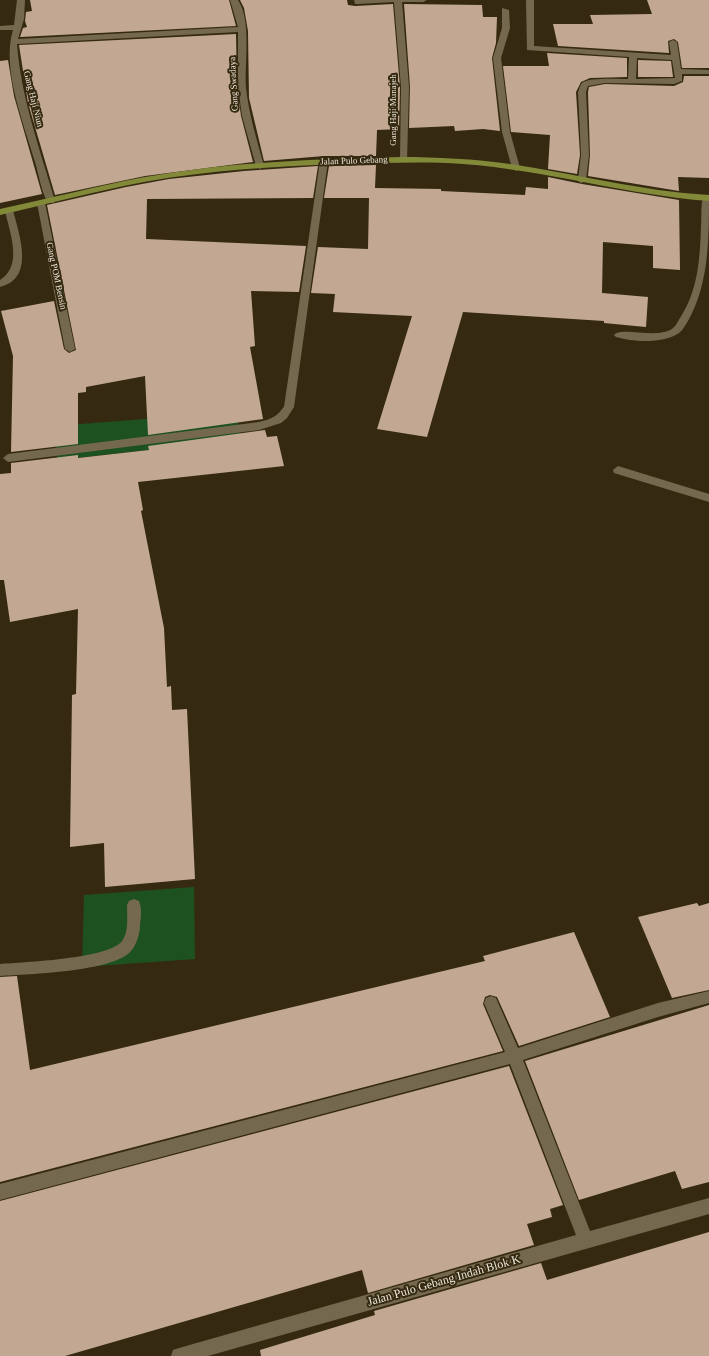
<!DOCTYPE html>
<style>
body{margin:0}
canvas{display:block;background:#352a11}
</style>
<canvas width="709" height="1356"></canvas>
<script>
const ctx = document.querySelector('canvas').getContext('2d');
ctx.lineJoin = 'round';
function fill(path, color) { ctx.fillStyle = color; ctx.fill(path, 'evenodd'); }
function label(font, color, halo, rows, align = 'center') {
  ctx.font = font + ' Georgia,serif'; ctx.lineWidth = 4; ctx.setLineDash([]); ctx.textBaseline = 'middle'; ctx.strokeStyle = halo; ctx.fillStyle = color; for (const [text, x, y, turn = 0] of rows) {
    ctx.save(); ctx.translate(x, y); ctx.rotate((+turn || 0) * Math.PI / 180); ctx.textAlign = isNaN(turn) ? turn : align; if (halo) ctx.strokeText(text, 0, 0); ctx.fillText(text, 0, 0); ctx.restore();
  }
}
const green = new Path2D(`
 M236,412l5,28 -184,20 -2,-34z
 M194,887l1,72 -113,8 2,-72z`);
const building = new Path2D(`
 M30,0h199l7,26 -216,11 3,-9 4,-1 -2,-6 1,-9 6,-1z
 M240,0h107l1,5 7,1 38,-2 7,83 -1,42 -22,1 -1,26h-52l-60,5 -15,-63 -1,-67 -4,-23z
 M647,0h62v68h-27l-4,-26 -4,-3 -6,2 1,12 -111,-7 -5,-22h40l-3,-9 62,-1z
 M404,4l78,1 1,12h14l-1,26 -4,15 8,73 -17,-2 -28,2 -1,-5 -45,2 1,-41z
 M236,34l1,53 4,29 12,46 -108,14 -90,19 -27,-92 -9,-58z
 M547,53l80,5v19l-37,1 -9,4 -5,10 4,63 -3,19 -29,-5 2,-34 -39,-3 -8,-66h46z
 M8,60l6,36 28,98 -42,9v-142z
 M638,60l33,1 2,16h-35z
 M684,76h25v102l-31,-1 1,14 -91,-15 2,-21 -2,-63 1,-5 16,-3 69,2 9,-4z
 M376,165l-1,23 66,1v2l84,4 1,-8 22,2v-12l34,7 97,16 1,70 -27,-2v-22l-50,-4 -1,51 46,4 -2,30 -42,-4v-2l-141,-9 -36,125 -50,-8 35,-113 -79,-4 2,-18 -24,-1 7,-46 50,2 1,-51h-45l5,-32z
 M318,166l-5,32 -166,1 -1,40 160,7 -7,46 -48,-1 4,55 -5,1 13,72 -115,16 -3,-59 -59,11v5l-8,1v51l-67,8 2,-96 -12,-45 53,-10 10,48 5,4 7,-3 -29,-145 79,-18 43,-8 75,-8z
 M265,430l2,7 10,-1 7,30 -146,16 5,28 -2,1 23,117 3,59 4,-1 1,24 15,-1 8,170 -90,8 -1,-44 -34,4 2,-152 4,-1 2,-85 -68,13 -6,-42h-4v-106l11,-1v-10l67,-8v3l71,-8 -1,-4z
 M697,903l2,3 10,-3v87l-37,8 -34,-81z
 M574,932l36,85 -91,29 -22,-49 -7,-2 -5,2 -2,7 20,47 -503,131v-205l17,-1 13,94 455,-109 -2,-5z
 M709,1005v177l-27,7 -7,-18 -96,29 -54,-139z
 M509,1066l54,139 -13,4 2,8 -25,7 7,21 -166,48 -6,-23 -297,86h-65v-155z
 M709,1232v124h-448l-1,-6 115,-35 -1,-4 167,-48 6,17z`);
const service = new Path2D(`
 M704,196h5c0,43 0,88 -21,125 -3,4 -5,9 -9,12 -16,11 -46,9 -63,4l-2,-2c7,-9 45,5 59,-7 3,-2 5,-7 7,-10 18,-27 20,-60 21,-92 1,-9 -1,-22 3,-30z
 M9,207l4,3c6,25 23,68 -13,77v-7c24,-15 9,-48 5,-70z
 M289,404l5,3 -7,11 -6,5 -22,7 -251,32 -5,-4 5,-4 251,-32c13,-3 19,-6 26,-17z
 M618,466l91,28v8l-95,-29 -1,-3z
 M134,899l5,2c3,7 2,16 1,24 0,8 -3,19 -9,26 -18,21 -103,23 -131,25v-12c24,-2 108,-5 122,-23 7,-9 5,-25 5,-36l2,-4z`);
const minor = new Path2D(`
 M17,0h8l-1,19 -6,20 220,-12 -8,-27h8c14,21 6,64 8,88 3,27 11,52 18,78l-4,3 -4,-3 -14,-50 -4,-29v-55l-221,12c4,54 23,105 38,157l-1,2h-6c-7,-12 -9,-28 -13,-41 -11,-38 -34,-94 -22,-132h-13v-4l14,-1z
 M354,0h73l-4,2h-21l7,85 -2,74 -3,1 -4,-3 1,-72 -7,-85 -36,2h-3z
 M526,0h8v46l137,9 -2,-13 4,-2 4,2 4,27 28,1v4h-27v7l-8,3 -69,-1 -17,3 -2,6 3,63 -3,25 -4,3 -3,-1 -1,-2 3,-25 -3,-63c1,-2 2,-7 4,-9 6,-6 37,-4 46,-4l1,-22 -102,-7zM637,58l35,2 3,18 -39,1z
 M502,8l7,2 1,18 -9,30 9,74 10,36 -4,3 -4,-3 -10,-36 -9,-74 9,-30z
 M324,158l4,3 -34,246 -5,3 -5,-3 36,-246z
 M41,200l4,3 30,146 -5,3 -5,-3 -28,-146z
 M709,991v12l-51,14 -135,43 67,171 119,-33v16l-501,142h-37l2,-6 6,-2 397,-113 -66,-171 -510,136v-16l505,-132 -21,-49 2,-5 5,-2 5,2 22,50 140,-45z`);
const primary = new Path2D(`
 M401,157c36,0 73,2 109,7 67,10 131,27 199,31v6c-83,-6 -163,-31 -246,-37 -39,-3 -79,-1 -118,0 -67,2 -135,6 -201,18 -48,9 -96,22 -144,33v-6c48,-10 96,-23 145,-32 84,-15 170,-18 256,-20z`);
const farStreetnames = [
 ["Gang Swadaya",234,84,-93],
 ["Gang Haji Niun",33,99,76],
 ["Gang Haji Munajeh",394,110,-90],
 ["Jalan Pulo Gebang",354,161,-2],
 ["Gang POM Bensin",56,276,78]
];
const nearStreetnames = [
 ["Jalan Pulo Gebang Indah Blok K",444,1281,-16]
];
fill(green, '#1d511f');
fill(building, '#c2a893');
fill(service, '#74694e');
fill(minor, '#74694e');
fill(primary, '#828938');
label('9px', '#eee8d9', '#352a11', farStreetnames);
label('12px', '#eee8d9', '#352a11', nearStreetnames);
</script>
